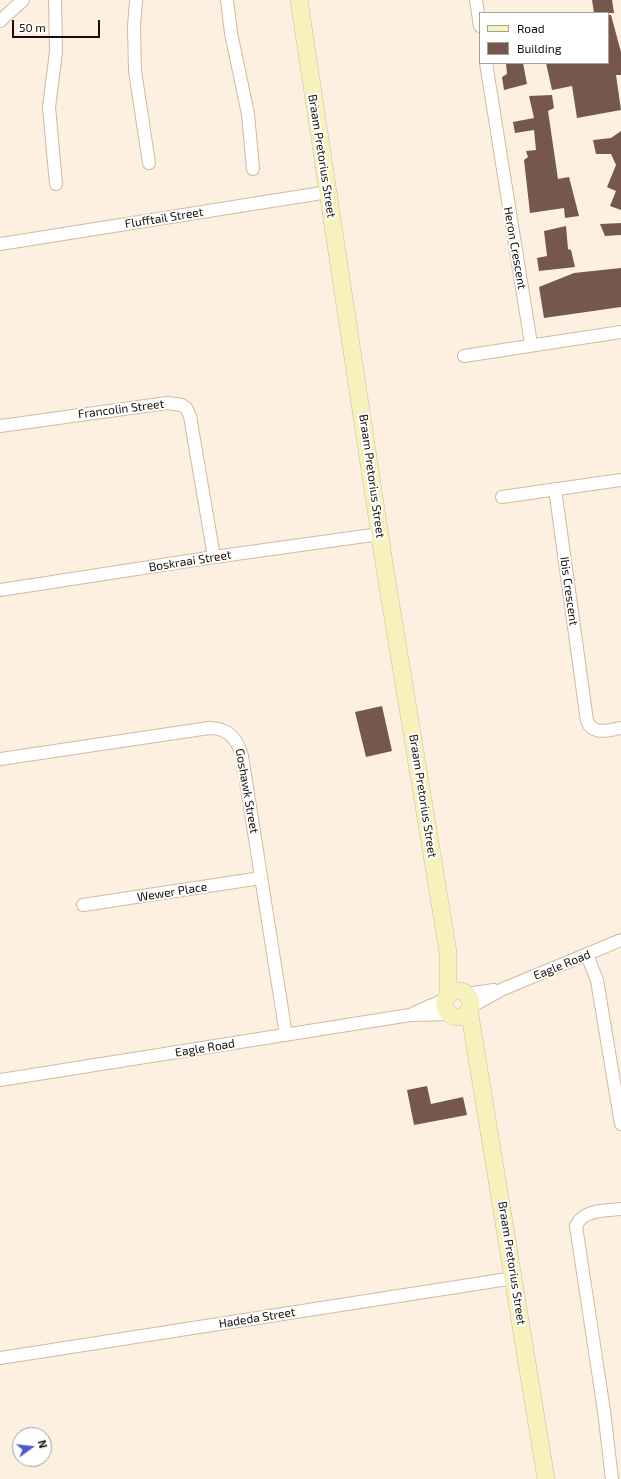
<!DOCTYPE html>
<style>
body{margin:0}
#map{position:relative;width:621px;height:1479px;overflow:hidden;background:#fdf0e0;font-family:"Exo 2",sans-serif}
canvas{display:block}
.legend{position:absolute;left:479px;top:12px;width:130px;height:52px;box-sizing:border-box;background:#fff;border:1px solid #a29f9b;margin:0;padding:5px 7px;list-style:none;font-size:12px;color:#160e06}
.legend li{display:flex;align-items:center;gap:8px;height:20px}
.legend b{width:20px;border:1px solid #a29f9b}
.north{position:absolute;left:12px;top:1427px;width:40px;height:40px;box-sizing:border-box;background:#fff;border:1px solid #a29f9b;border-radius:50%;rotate:75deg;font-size:11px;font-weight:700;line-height:16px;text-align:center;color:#160e06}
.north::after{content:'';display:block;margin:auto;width:14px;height:18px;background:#5259cf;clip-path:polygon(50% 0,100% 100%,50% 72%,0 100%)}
.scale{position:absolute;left:12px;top:20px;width:88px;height:18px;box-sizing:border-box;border:2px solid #160e06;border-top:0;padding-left:5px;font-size:12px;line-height:14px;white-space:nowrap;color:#160e06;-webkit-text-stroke:3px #fff;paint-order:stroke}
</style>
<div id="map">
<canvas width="621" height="1479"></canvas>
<ul class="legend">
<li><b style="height:5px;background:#f7f2bb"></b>Road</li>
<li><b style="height:11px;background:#75574c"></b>Building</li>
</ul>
<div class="north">N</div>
<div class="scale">50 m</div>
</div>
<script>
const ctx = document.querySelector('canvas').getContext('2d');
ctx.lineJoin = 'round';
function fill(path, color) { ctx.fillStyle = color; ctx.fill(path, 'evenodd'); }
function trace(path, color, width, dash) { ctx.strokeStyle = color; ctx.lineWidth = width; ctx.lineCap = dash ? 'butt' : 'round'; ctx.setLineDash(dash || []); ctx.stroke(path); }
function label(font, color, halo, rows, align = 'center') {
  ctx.font = font + ' "Exo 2",sans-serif'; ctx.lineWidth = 4; ctx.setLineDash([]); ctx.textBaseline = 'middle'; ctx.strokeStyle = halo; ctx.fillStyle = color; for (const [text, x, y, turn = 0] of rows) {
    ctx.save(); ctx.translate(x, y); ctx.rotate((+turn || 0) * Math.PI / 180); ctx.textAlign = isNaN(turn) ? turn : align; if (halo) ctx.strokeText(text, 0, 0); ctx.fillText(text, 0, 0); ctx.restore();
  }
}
const building = new Path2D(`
 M592,0h20l2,13h-20z
 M608,15h3l10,37v23h-5l5,35 -44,8 -5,-32 -20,4 -6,-27h62z
 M506,63h17l4,21 -23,6 -2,-13 5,-3z
 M552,95l2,13 -6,3 10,68 11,-2 10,39 -14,2 -1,-10 -34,5 -6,-53 4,-3 -2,-6 10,-1 -2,-20 -19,3 -2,-11 21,-4 -5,-22z
 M621,131v79l-11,-4 6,-15 -9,-4 9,-22 -5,-11h-15l-3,-14 18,-2z
 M621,223v12l-16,1 -5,-12z
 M566,226l2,23 3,1 4,17 -36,4 -2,-13 10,-2 -3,-25z
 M621,268v39l-77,11 -5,-31 35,-14z
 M382,706l10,45 -26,6 -11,-45z
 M427,1086l4,18 32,-7 4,18 -53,10 -7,-35z`);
const street = new Path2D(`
 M55,0l1,52 -7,55 7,77
 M136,0l-2,27 1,44 14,92
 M227,0l4,33 17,81 5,55
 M476,0l4,26
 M0,21l23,-21
 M486,63l45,281
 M0,244l328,-52
 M464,356l157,-24
 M0,426l167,-23 15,2 4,3 4,8 24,141
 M555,489l32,232c6,15 22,9 34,7
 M502,497l119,-17
 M0,590l214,-33 166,-23
 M0,759l209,-31c19,0 28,10 33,28l44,279
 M83,905l178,-27
 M587,955l10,25 24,144
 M466,994l28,-4
 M470,1007l33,-18 118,-49
 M414,1013l32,-14
 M0,1080l410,-65 41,-1
 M0,1358l514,-80
 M612,1479l-8,-68 -28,-185c7,-17 30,-15 45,-17`);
const secondary = new Path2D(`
 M299,0l85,563 64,389v44
 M445 1004a13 13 0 1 1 26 0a13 13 0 1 1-26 0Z
 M469,1009l77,470`);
const streetNames = [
 ["Braam Pretorius Street",322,156,81],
 ["Flufftail Street",164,218,-9],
 ["Heron Crescent",515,248,80],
 ["Francolin Street",121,409,-7],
 ["Braam Pretorius Street",372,476,82],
 ["Boskraai Street",190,561,-9],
 ["Ibis Crescent",569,591,82],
 ["Goshawk Street",247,791,80],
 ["Braam Pretorius Street",423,796,81],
 ["Wewer Place",172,892,-9],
 ["Eagle Road",562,965,-22],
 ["Eagle Road",205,1048,-9],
 ["Braam Pretorius Street",512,1263,81],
 ["Hadeda Street",257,1318,-9]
];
fill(building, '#75574c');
trace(street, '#cfbaa0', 14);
trace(secondary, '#cfbaa0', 18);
trace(street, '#fff', 12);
trace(secondary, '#f7f2bb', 17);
label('12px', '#160e06', '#fff', streetNames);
</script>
